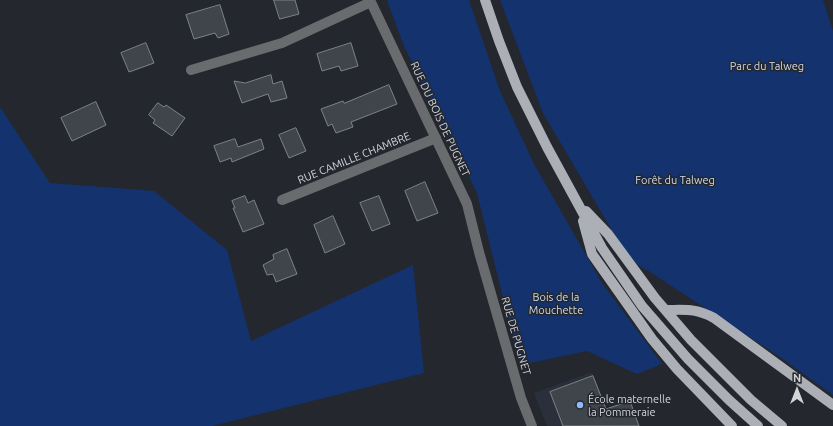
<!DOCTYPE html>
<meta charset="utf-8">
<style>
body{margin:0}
#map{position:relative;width:833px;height:426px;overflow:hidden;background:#24282e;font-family:Ubuntu,sans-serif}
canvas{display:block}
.north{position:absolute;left:777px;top:370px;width:40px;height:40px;-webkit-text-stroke:3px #24282e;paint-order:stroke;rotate:0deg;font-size:11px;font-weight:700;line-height:16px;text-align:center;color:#d2d4d8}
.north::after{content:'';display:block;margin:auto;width:14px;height:18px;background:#d2d4d8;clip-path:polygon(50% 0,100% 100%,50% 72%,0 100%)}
</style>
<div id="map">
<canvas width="833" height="426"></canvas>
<div class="north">N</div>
</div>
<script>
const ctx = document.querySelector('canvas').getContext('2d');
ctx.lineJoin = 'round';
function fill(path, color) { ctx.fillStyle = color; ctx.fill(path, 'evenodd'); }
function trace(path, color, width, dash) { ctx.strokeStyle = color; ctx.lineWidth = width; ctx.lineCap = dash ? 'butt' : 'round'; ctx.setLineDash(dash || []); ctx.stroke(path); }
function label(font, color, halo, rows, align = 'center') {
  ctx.font = font + ' Ubuntu,sans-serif'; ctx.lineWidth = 3; ctx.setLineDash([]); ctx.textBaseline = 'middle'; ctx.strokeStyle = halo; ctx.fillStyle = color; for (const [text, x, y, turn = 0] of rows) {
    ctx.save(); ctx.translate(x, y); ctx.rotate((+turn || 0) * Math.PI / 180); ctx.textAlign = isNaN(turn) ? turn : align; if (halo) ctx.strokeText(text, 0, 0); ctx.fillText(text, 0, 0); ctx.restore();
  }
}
const built = new Path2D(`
 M592,372l14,37 24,-8 9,25h-92l-13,-33z`);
const green = new Path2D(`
 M387,0h82l31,91 34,73 68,119 60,81 -25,10 -50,-23 -67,14 -43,-172 -73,-147z
 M500,0h323l10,31v364l-53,-38 -133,-87 -17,-9 -87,-148z
 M0,107l50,76 104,8 73,59 24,91 162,-76 11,108 -212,53h-212z`);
const building = new Path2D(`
 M274,0h21l4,14 -19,5z
 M220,5l9,29 -11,4 -3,-5 -21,6 -8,-24z
 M146,43l8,20 -25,9 -8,-19z
 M351,43l7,23 -17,5 -2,-5 -17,5 -5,-17z
 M271,75l2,9 9,-3 5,17 -16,4 -3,-8 -26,9 -8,-22 11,2z
 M389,85l8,19 -46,18 2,5 -17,6 -4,-9 -4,2 -7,-17 22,-8 1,2z
 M96,102l10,23 -34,16 -11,-23z
 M158,103l6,4 2,-2 19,13 -13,18 -19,-13 2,-3 -6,-5z
 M296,128l10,23 -17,7 -10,-23z
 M235,139l3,8 23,-8 3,10 -32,13 -1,-4 -11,4 -6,-16z
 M425,182l13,31 -21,8 -12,-30z
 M245,196l3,7 6,-3 10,24 -21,8 -10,-24h2l-3,-7z
 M379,196l11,28 -18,7 -12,-28z
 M333,216l12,28 -20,9 -11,-28z
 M287,249l10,25 -21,8 -3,-8 -6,1 -4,-10 11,-6 -1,-4z
 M593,376l13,33 24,-8 9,25h-76l-13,-34z`);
const minor = new Path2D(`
 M370,0l97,204 12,48 42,146 11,28
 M191,70l91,-27 89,-41
 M282,200l154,-62`);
const major = new Path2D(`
 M485,0l14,41 18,46 30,60 55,101 40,58 46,53 41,41 29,26
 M586,211l22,23 47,64 36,42 60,60 31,26
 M583,221l9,33 60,85 25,30 55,57
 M666,310c20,0 29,-2 48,8l119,87`);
const markers = [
 [580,405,4,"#91b8fd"]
];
const parkNames = [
 ["Parc du Talweg",767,66],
 ["Forêt du Talweg",675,180],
 ["Bois de la",556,297],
 ["Mouchette",556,310]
];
const streetNames = [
 ["RUE DU BOIS DE PUGNET",440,119,65],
 ["RUE CAMILLE CHAMBRE",354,158,-22],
 ["RUE DE PUGNET",516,336,74]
];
const poiNames = [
 ["École maternelle",588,399],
 ["la Pommeraie",588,412]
];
fill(built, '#29303b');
fill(green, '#14326d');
fill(building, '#40444b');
trace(building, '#7e838a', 1);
trace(minor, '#696b6f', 10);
trace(major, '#acb0b6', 10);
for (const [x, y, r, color] of markers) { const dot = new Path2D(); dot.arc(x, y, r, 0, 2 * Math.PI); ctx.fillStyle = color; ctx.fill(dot); trace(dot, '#24282e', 1.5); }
label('11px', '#cdd9ee', '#24282e', parkNames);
label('11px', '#d2d4d8', '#24282e', streetNames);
label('11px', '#d2d4d8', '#24282e', poiNames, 'left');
</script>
